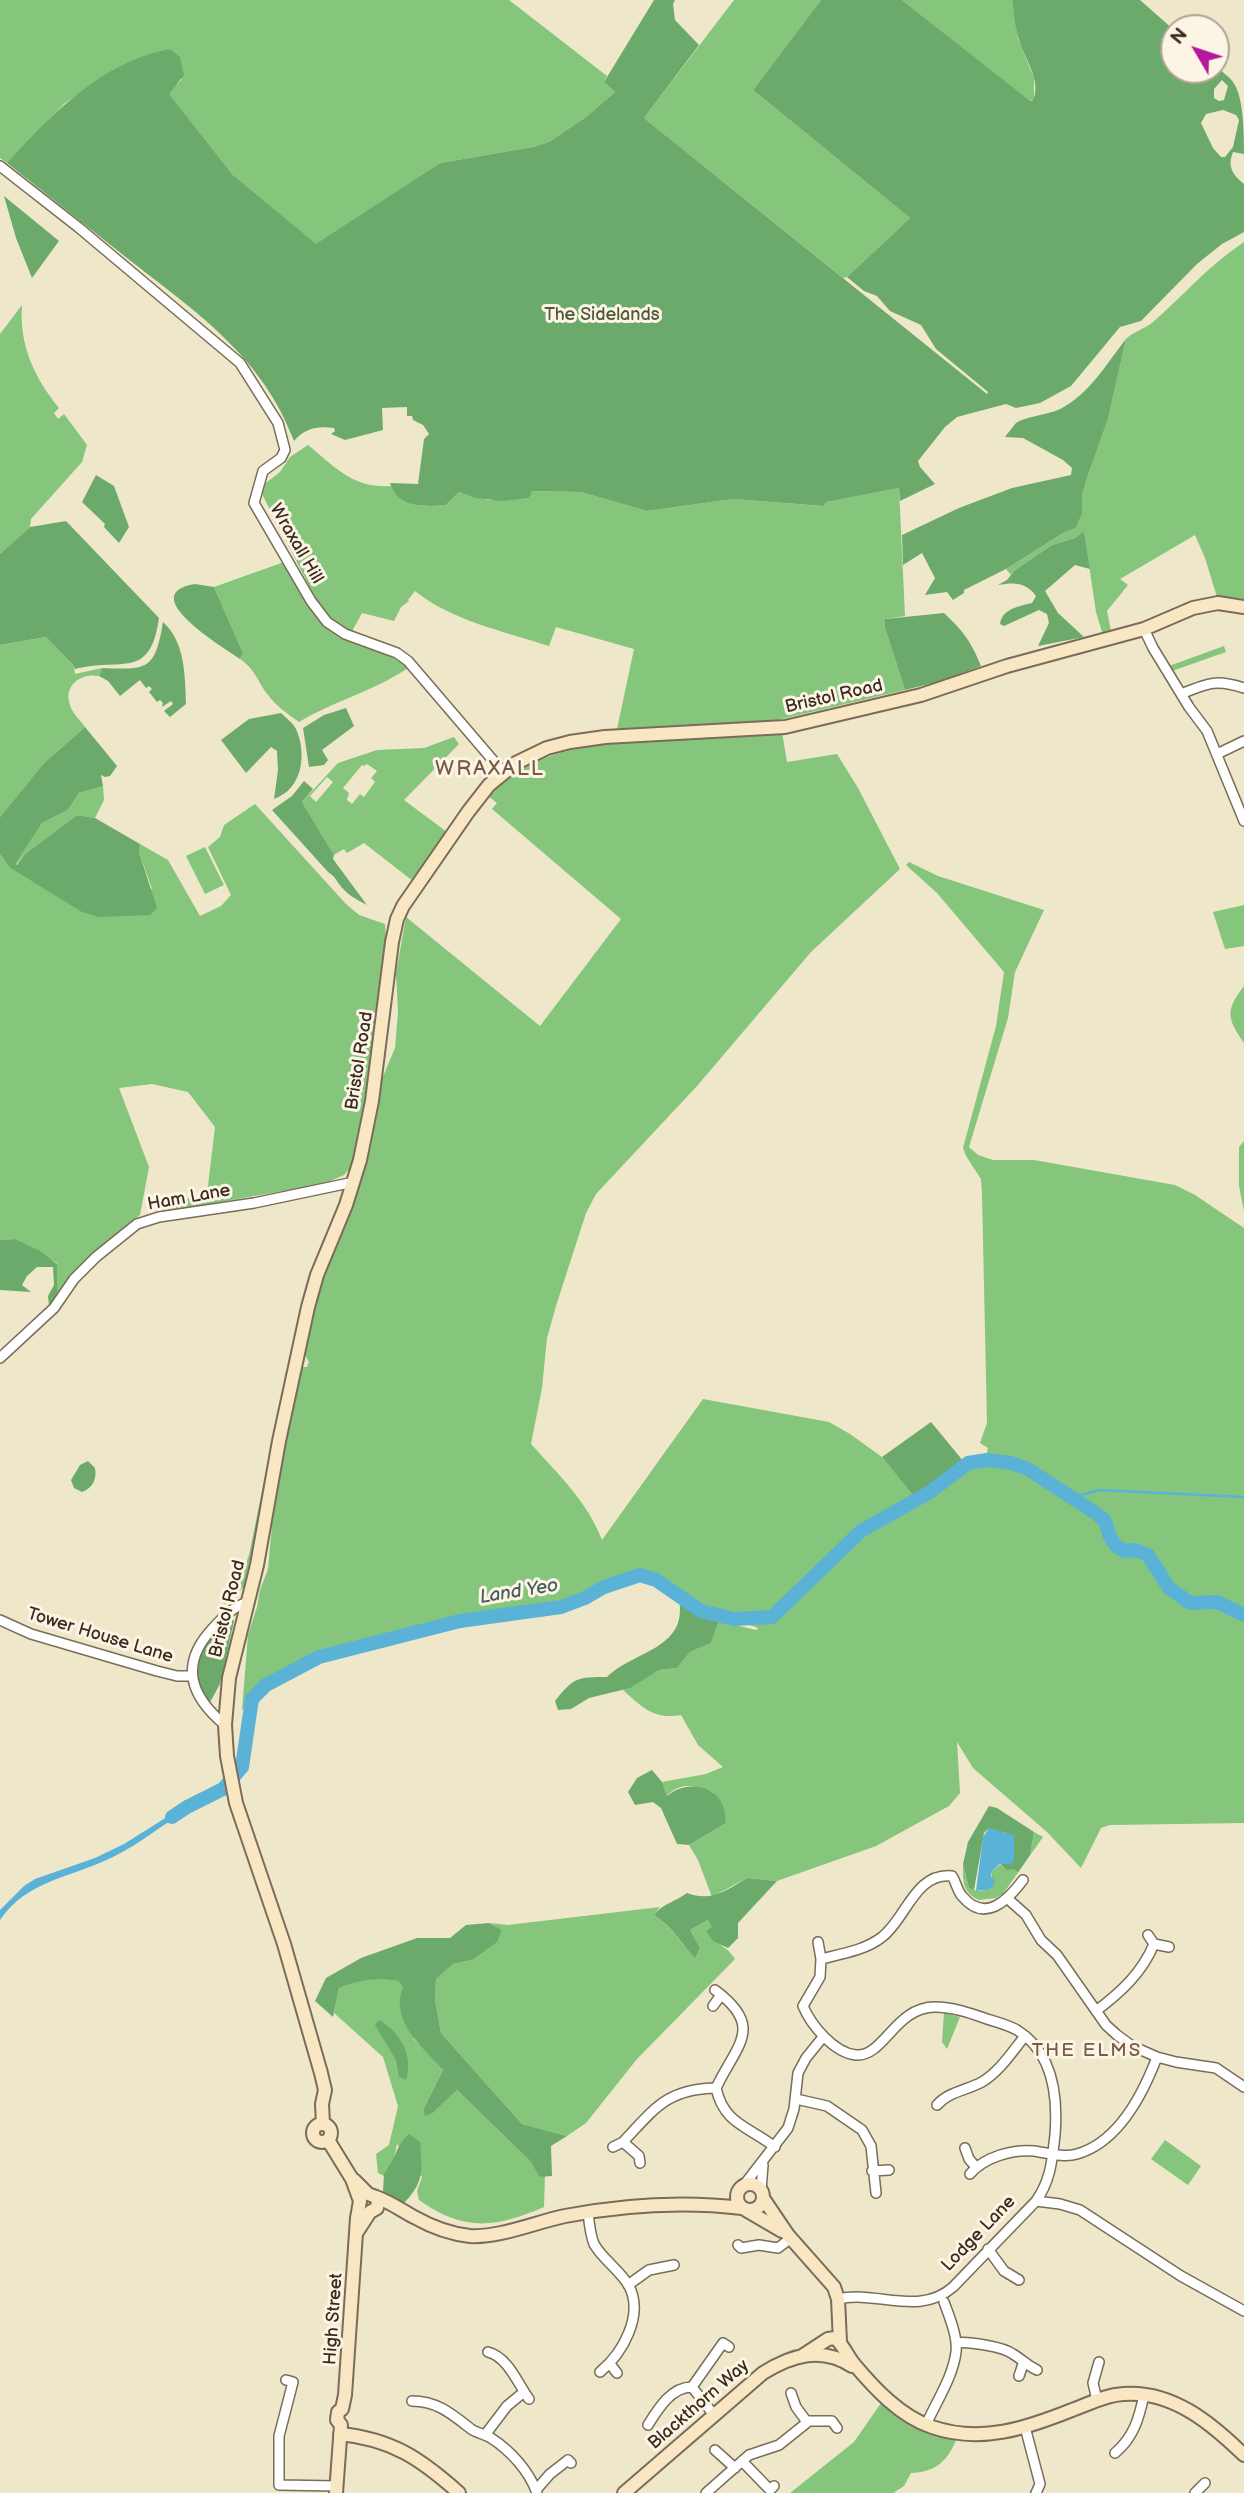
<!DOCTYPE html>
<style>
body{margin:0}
#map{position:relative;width:1244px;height:2493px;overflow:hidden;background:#efe7c9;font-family:"Balsamiq Sans",sans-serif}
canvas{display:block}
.north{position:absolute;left:1160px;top:14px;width:70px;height:70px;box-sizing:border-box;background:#fcf5e5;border:2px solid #afa495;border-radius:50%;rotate:309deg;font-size:19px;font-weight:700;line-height:28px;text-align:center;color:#3b2a1e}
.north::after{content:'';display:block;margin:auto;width:24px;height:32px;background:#b5179e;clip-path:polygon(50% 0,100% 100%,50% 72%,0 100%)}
</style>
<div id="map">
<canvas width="1244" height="2493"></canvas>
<div class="north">N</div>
</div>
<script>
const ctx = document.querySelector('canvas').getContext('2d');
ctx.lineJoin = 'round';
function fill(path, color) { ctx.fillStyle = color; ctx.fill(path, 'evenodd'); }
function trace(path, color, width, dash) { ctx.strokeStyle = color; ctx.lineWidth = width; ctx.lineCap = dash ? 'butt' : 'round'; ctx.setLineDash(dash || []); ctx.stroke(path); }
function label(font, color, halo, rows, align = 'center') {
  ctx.font = font + ' "Balsamiq Sans",sans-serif'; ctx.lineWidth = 6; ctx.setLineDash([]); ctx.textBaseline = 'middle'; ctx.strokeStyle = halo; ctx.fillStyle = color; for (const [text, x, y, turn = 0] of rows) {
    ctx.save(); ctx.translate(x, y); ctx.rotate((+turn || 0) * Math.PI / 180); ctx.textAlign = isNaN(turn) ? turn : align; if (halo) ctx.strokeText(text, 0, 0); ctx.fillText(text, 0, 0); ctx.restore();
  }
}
const green = new Path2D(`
 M0,0h509l98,76 -3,6 11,10 -29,25 -37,25 -16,5 -93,16 -124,82 -83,-70 -65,-82 14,-14 -45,-20 -36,19 -37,26 -57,59 -7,-5z
 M734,0h87l-68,90 157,128 -63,59 -4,1 -199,-160z
 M902,0h110l6,39 16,39v21l-5,2z
 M1244,242v359l-27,-4 -12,-39 -10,-23 -75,44 8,6 -21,26 4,20 -9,1 -6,-20 -12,-81 -9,7 -23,7 -37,25 -4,5 -5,-6 57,-36 13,-5 6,-14v-18l4,-15 22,-62 18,-80c8,-8 19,-10 27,-17 31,-27 56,-57 91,-80z
 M22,305c-3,40 12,72 37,103l-5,5 4,6 6,-5 23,31 -5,17 -51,57 -1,8 -30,27v-220z
 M308,445c27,22 46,44 83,41 9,22 35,21 55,19l13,-13 29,8 41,-2 2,-7 50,1 66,19 86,-12 89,7 3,-4 74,-14 6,128 -20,3v9l20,62 -132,31 -156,8 17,-80 -78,-22 -7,19c-43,-14 -99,-26 -134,-55l-7,9 1,1 -8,6 -7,14 -32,-8 -11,20 -16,-9 -14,-15 -59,-115v-8l18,-14 10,-15z
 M284,562c17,30 30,66 64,79 21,8 43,12 60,27 -34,23 -74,33 -109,54 -11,-8 -23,-16 -31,-27 -11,-14 -12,-25 -28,-36l3,-6 -29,-66z
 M46,637l28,29 1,8 27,-6 -3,8c-16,-3 -34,7 -30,26 2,10 11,18 16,25l-41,36 -44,54v-172z
 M1224,646l2,6 -54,19 -3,-5z
 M782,732l5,30 50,-8 21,34 42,81 -89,83 -114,134 -101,108 -10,19 -30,93 -9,32 -5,50 -11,56c27,30 56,57 71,96l101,-141 126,23 21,12 32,23 32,38 55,-37 17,-2 2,-8 -8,-5 7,-20 -5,-229 -1,-15 -15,-23 -3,-8 33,-122 8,-54 -67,-79 -31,-28 3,-3 29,14 106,34 -29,62 -7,46 -39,129 9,8 15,5h41l141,25 20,10 49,33v595l-134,2 -9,3 -20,40 -34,-36 -74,-64 -16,-26 3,51 -11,13 -73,40 -99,35 -30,-3 -35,19 -14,-37 -9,-15 37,-22 -13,-31c-18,-6 -32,-11 -46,4l-5,-14 44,-8 17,-7 -25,-22 -17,-30c-27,5 -39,-8 -58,-25l36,-20 18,-2 13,-16 21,-9 8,-22 37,9 2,-2 -76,-29 -29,-23 -17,-1 -39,13 -24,13 -20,5 -89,12 -54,12 -24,11 -57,12 -60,32 -15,12 -12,13 6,-75 9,-28 3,-17 8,-21 7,-76 13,-77 13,-49h6l2,-5 -6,-10 21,-80 41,-103 14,-83 16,-38 3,-36 -2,-39 10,-56 134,109 81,-107 -129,-110 5,-6 -9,-7c54,-56 122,-52 194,-56v-3z
 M454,737l5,7 -55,56 43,32 -34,49 -49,-38 -17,10 -3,-4 -10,6 -32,-53 36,-39 39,-13 47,-2zM367,764l10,7 -6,7 4,4 -11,15 -4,-3 -8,10 -5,-4 2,-7 -6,-5 19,-23 2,1zM327,777l6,5 -17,20 -6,-6z
 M103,786l1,14 -9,18 -18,-3 -52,39 -9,11 -2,-2 28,-40 26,-13 11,-17z
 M255,804l91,100 13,11 26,9 2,28 -21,142 -15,73 -7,8 -21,9 -160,28v-5l3,-4 41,-9 8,-67 -27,-35 -36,-8 -33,4 30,79 -9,48 -60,50 -23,30v-32l-42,-24 -15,1v-386l9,13 143,22 -13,-37 1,-8 28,16 32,56 21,-10 10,-11 -23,-48 12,-10 4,-12z
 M205,847l19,38 -19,9 -19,-38z
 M1244,905v41l-19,3 -12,-37z
 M1244,986v57c-17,-25 -19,-32 0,-57z
 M1244,1141v70l-5,-25v-39z
 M285,1371l3,2 -38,200 -4,12 -21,19 -2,-1 16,-21 10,-27 37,-181z
 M1034,1832l9,5 -40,57 -7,4 -17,2c-17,-7 -16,-20 -16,-36l6,24 8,3 8,-1 7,-13 -1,-5 10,-8 5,6 24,-15z
 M660,1907l-6,8c19,12 26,28 41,44l5,-11 -10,-18 18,-10 5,7 -6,4c8,13 19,14 28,28l-98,100 -51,64 -19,13 -45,-12 -81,-91 -6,-34 1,-20 17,-15 19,-4 30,-30 -13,-7 19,2z
 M382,1978l16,3 5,6 11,52 29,31 -20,40 2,5 8,-2 24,-23 74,72 8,15 6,-1 -1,31c-49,21 -80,25 -125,-7l-2,-9 5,-14 -25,-33 -4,19 -9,10v3l-6,-3 -2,-19 13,-9 9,-39 -15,-49 -49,-44 5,-25 18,-7z
 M944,2013l16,4 -13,32 -5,-7z
 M1165,2140l36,26 -13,19 -37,-26z
 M881,2403c23,18 46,31 75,37 -9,22 -21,32 -45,33l-7,13 -11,7h-103l64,-51z`);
const forest = new Path2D(`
 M654,0h21l-2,4 2,16 24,25 -55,73 343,276 1,-2 -52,-43 -15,-24 -31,-14 -13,-15 -13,-5 -17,-14 63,-59 -157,-128 68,-90h81l128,101 3,-1c9,-19 -9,-42 -14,-60 -4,-12 -5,-27 -7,-40h128l34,30v40h42v-3c6,5 13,9 17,15 11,14 11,54 11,72l-11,-2c-6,15 0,23 11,32v48l-22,12 -25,20 -56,57 -21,6 -49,59 -31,17 -24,5 -10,-4 -49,13 -12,10 -27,34 2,6 15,17 -35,17 -1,-13 -73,14 -3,4 -90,-7 -86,12 -66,-19 -49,-1 -3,7 -27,3 -26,-3 -17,-6 -13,13c-22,2 -49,3 -56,-22l28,1 6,-45 5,-5 -6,-9 -10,-5 -1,-4h-5v-9l-25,1 1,22 -38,10 -14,-6 4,-3 -1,-3c-16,-2 -29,0 -40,13 -31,-83 -95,-127 -162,-179 -42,-33 -83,-66 -125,-99 45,-49 94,-101 163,-114l10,8 4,18 -15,19 64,81 83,69 124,-81 93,-16 16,-5 37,-25 29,-25 -11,-10zM1222,80l6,6 -4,14 -5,1 -5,-3v-9zM1223,110l13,5 3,5 -6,27 -8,10h-4l-8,-9 -12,-25 5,-9z
 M4,196l55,45 -27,37 -16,-40z
 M1126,339l-18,80 -22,62 -4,15v18l-6,14 -13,5 -57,36 -42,21v3l-11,7 -6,-8 -22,3 10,-17 -13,-25 -19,12 -1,-30 57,-27 53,-20 59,-13 1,-7 -9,-8 -40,-22 -18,-1c3,-4 7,-9 10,-13 9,-8 35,-9 47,-16 28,-15 45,-45 64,-69z
 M96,475l18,11 15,41 -10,16 -15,-16 1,-3 -23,-22z
 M66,521l93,97c-9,63 -37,39 -84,51l-1,-3 -28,-29 -46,8v-91l30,-27z
 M1084,531l6,38 -15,-4 -30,26 13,22 26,24 -46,9 11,-23 -2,-9 -8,-4 -35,16 -4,-2c2,-15 19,-18 32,-21l4,-7c-10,-14 -22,-14 -38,-11l9,-5 8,-10 37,-25 23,-7z
 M195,584l19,3 29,66 -3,6c-17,-12 -106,-65 -45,-75z
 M944,613c19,18 27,28 37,53l-40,15 -36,9 -20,-62v-9z
 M163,622c22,20 22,52 23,82l-16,13 -6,-6 9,-7 -2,-3 -9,6 1,-4 -3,-3 -3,2 -8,-10 3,-3 -3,-3 -3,2 -6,-8 -20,16 -12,-15 -9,-5 3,-8c46,2 53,2 61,-46z
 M346,708l8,18 -32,24 6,10 -4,5 -15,2 -6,-39 21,-13z
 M281,713c4,4 12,10 15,16 11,24 7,60 -22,70l4,-29 -1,-19 -6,-4 -25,26 -25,-33 28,-21z
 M85,727l32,39 -7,10 -5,1 -4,-2 2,11 -24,7 -11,17 -26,13 -27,41 2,1 8,-11 52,-39 18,3 45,26 -1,8 18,56 -7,7 -51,2 -17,-5 -73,-45 -9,-13v-37l44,-54z
 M304,781l9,8 -11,13 32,53 -1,4 34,46c-10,-5 -21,-11 -28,-21 -4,-6 -5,-8 -11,-12l-56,-62 20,-14z
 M15,1239l25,12 17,13v31l-8,11 -1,-10 6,-11 -1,-18h-16l-10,9 -5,9 9,7 -31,-2v-50z
 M931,1422l33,40 -50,34 -32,-39z
 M88,1461l7,7c2,11 -2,20 -13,24l-8,-4 -3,-8 9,-15z
 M679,1600l20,14 20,7 -8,22 -21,9 -13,16 -18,2 -29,18 -41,10 -18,11 -13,1 -3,-9c19,-24 23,-24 52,-24 26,-26 81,-28 72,-77z
 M232,1618l2,3 -14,63 -11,20c-22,-31 -9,-67 23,-86z
 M652,1770l10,12 5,14c16,-15 48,-13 56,10 2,5 2,12 3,17l-37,22 -12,-1 -16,-36 -8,-6 -18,3 -7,-13 9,-14z
 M989,1806l8,2 37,24 -4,23 -12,17 -4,-3 -8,1 -5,-6 5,-1 1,-30 -19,-4 -4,4 -10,57 -5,-2 -6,-24 5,-22z
 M747,1878l30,3 -39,42v15l-10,10 -15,-7 -7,-10 6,-4 -4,-7 -18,10 10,18 -5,11c-15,-17 -22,-32 -41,-44 8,-11 21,-13 33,-22 24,9 39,-2 60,-15z
 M489,1923l13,7 -5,12 -25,18 -19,4 -17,15 -1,20 6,34 81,91 45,12 -16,10 1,30 -13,1 -8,-15 -74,-72 -24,23 -8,3 -2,-6 20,-40c-20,-22 -54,-50 -40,-83l-5,-6c-21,-4 -39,-1 -59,7l-6,29 -18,-16 11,-23 35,-20 56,-20h33l16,-13z
 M379,2020c21,12 35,35 27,60l-7,-3 -3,-17 -21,-35z
 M409,2134l11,8c2,29 5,40 -17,62l-20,-13 1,-18c13,-15 10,-25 25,-39z`);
const water = new Path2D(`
 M186,1805l2,6c-26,13 -48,33 -75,46 -40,20 -86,23 -113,63v-10l24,-24 11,-7 60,-21 29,-14z
 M989,1828l25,7v26l-3,3h-11l-9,8v4l4,5c-3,11 -11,8 -19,10l7,-54z`);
const stream = new Path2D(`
 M1071,1498l28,-8 145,7`);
const river = new Path2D(`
 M172,1817l15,-10 36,-18 19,-22 10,-68 14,-14 53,-28 141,-36 101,-14 24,-9 19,-11 36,-12 16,5 45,31 33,8 38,-2 89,-86 69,-39 38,-29 19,-3 24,3 17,6 69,45 8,7 5,16 7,10 8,4 10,-1 13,5 21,33 21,15 27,-1 27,13`);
const street = new Path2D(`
 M0,166l78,61 162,136 38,60 7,27 -4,8 -18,13 -9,32 57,98 16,21 18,12 52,19 11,8 95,111
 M1144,629l9,19 36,59 18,24 37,90
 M1181,694c27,-11 35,-15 63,-6
 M1217,754l27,-13
 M0,1358l54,-50 20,-29 22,-22 41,-33 22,-7 95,-14 100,-21
 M0,1620l31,14 126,37 20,5h15
 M225,1725c-35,-29 -46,-61 -12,-97 11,-12 20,-21 35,-26
 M1008,1899l18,16 15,25 16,15 49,70 11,10 15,11 25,11 19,5 40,6 28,19
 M818,1942l3,17 -1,18 -17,29c8,19 31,47 53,49 28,2 39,-48 79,-48 18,0 35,6 52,12 10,3 21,6 30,11 36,22 41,67 38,105 -3,25 -4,45 -19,66l-83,86c-34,30 -76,3 -115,12
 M1154,1944l15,3
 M821,1959c20,-5 45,-9 61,-22 24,-18 33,-65 70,-61 4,6 5,14 10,20 23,28 46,4 61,-16
 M715,1990c50,37 22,54 1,98 8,36 32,38 59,59
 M713,2006l8,-11
 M1096,2011c25,-19 46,-38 58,-67l-6,-9
 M796,2099l31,7 35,24 9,16 5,47
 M937,2105c11,-13 30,-15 45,-23 18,-11 30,-30 43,-46
 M623,2142c32,-34 44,-53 93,-54
 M613,2147l10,-5 16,14 1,7
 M965,2148l4,11 7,8
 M872,2171l17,-1
 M970,2174c14,-17 43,-25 64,-23 14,2 30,7 43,3 42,-12 66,-60 80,-97
 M744,2185l44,-57 6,-19 4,-36 8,-15 17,-21
 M761,2190l2,-25
 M1036,2201l24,3 20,6 101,66 63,35
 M588,2212c1,10 2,22 6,32 9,16 26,26 35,42 15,29 -6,67 -29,86
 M738,2245l3,3 18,-3 19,3 13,-10
 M988,2249l16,22 15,9
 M628,2285l21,-15 25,-5
 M956,2343c12,-2 48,4 57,11 10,6 13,11 24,16
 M488,2352c20,5 30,32 41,47
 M610,2364l7,9
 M1019,2376l4,-12
 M286,2380l7,2 -14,54v49l58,1
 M692,2387l22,28
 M791,2393l5,14 11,15
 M1097,2400l-4,-17 6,-21
 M412,2401c25,0 40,13 59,28 6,4 13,5 20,9 20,13 38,33 46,55
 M648,2425c10,-16 23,-38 44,-38l31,-44 6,4
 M926,2425c10,-23 27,-48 30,-73 2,-15 -7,-36 -12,-50
 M1025,2427l15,57 -4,9
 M485,2435l22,-29 17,-14
 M715,2450l20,18
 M1115,2453c19,-16 24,-35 29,-58
 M742,2461l28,29 4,-4
 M536,2490l14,-16 18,-14 3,3
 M706,2493l43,-38 30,-10 30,-24h23l5,7
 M1195,2493l10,-10`);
const secondary = new Path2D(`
 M313 2133a9 9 0 1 1 18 0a9 9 0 1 1-18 0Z
 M323,2124l-1,-20 3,-14 -4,-17 -37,-129 -48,-141 -9,-47 -2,-31 4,-47 28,-113 22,-124 29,-134 9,-32 29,-70 14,-45 12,-59 20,-159 5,-23 6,-13 65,-94 21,-27 27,-22 31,-15 23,-6 35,-5 180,-10 136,-32 86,-29 137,-37 49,-21 25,-5 26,4
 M328,2140l24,39 8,22 -3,17 -12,177 -3,14 -4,3 -1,8 4,5 -5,68
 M354,2180l14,14 8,3 2,5 -1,6 -7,4 -13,20
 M737 2197a13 13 0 1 1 26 0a13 13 0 1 1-26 0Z
 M376,2197c14,5 25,13 38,20 16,9 37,17 56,19 29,2 66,-14 95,-20 58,-11 118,-15 177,-8
 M763,2198l25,37 46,52 4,12 2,43
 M746,2210l36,21
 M802,2356l26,-17 7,-1c8,6 12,18 19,26 20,24 47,53 78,63 49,17 95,1 140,-17 17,-6 33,-15 51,-16 49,-4 88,29 121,61
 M340,2434c52,5 81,25 119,59
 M624,2493l139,-120c29,-18 59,-27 89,-7`);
const parkNames = [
 ["The Sidelands",602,315]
];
const streetNames = [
 ["Wraxall Hill",296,544,60],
 ["Bristol Road",834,697,-13],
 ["Bristol Road",360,1061,-81],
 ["Ham Lane",189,1198,-10],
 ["Bristol Road",228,1609,-76],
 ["Tower House Lane",100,1636,17],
 ["Lodge Lane",979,2234,-46],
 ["High Street",334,2319,-86],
 ["Blackthorn Way",699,2405,-41]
];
const waterNames = [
 ["Land Yeo",519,1592,-9]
];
const neighbourhoodNames = [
 ["THE ELMS",1087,2051]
];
const quarterNames = [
 ["WRAXALL",490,770]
];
fill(green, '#85c57c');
fill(forest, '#6caa6c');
fill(water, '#5ab3d7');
trace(stream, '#5ab3d7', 2.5);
trace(river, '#5ab3d7', 14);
trace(street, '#7a6c5a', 12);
trace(secondary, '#7a6c5a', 16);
trace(street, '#fff', 9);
trace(secondary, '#f9e7c3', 12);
label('18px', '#51583a', '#fcf5e5', parkNames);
label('18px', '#3b2a1e', '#fcf5e5', streetNames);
label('italic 19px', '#465a5f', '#fcf5e5', waterNames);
ctx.letterSpacing = '2px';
label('19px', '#785a47', '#fcf5e5', neighbourhoodNames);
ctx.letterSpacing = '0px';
ctx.letterSpacing = '2px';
label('21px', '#785a47', '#fcf5e5', quarterNames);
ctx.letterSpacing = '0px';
</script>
